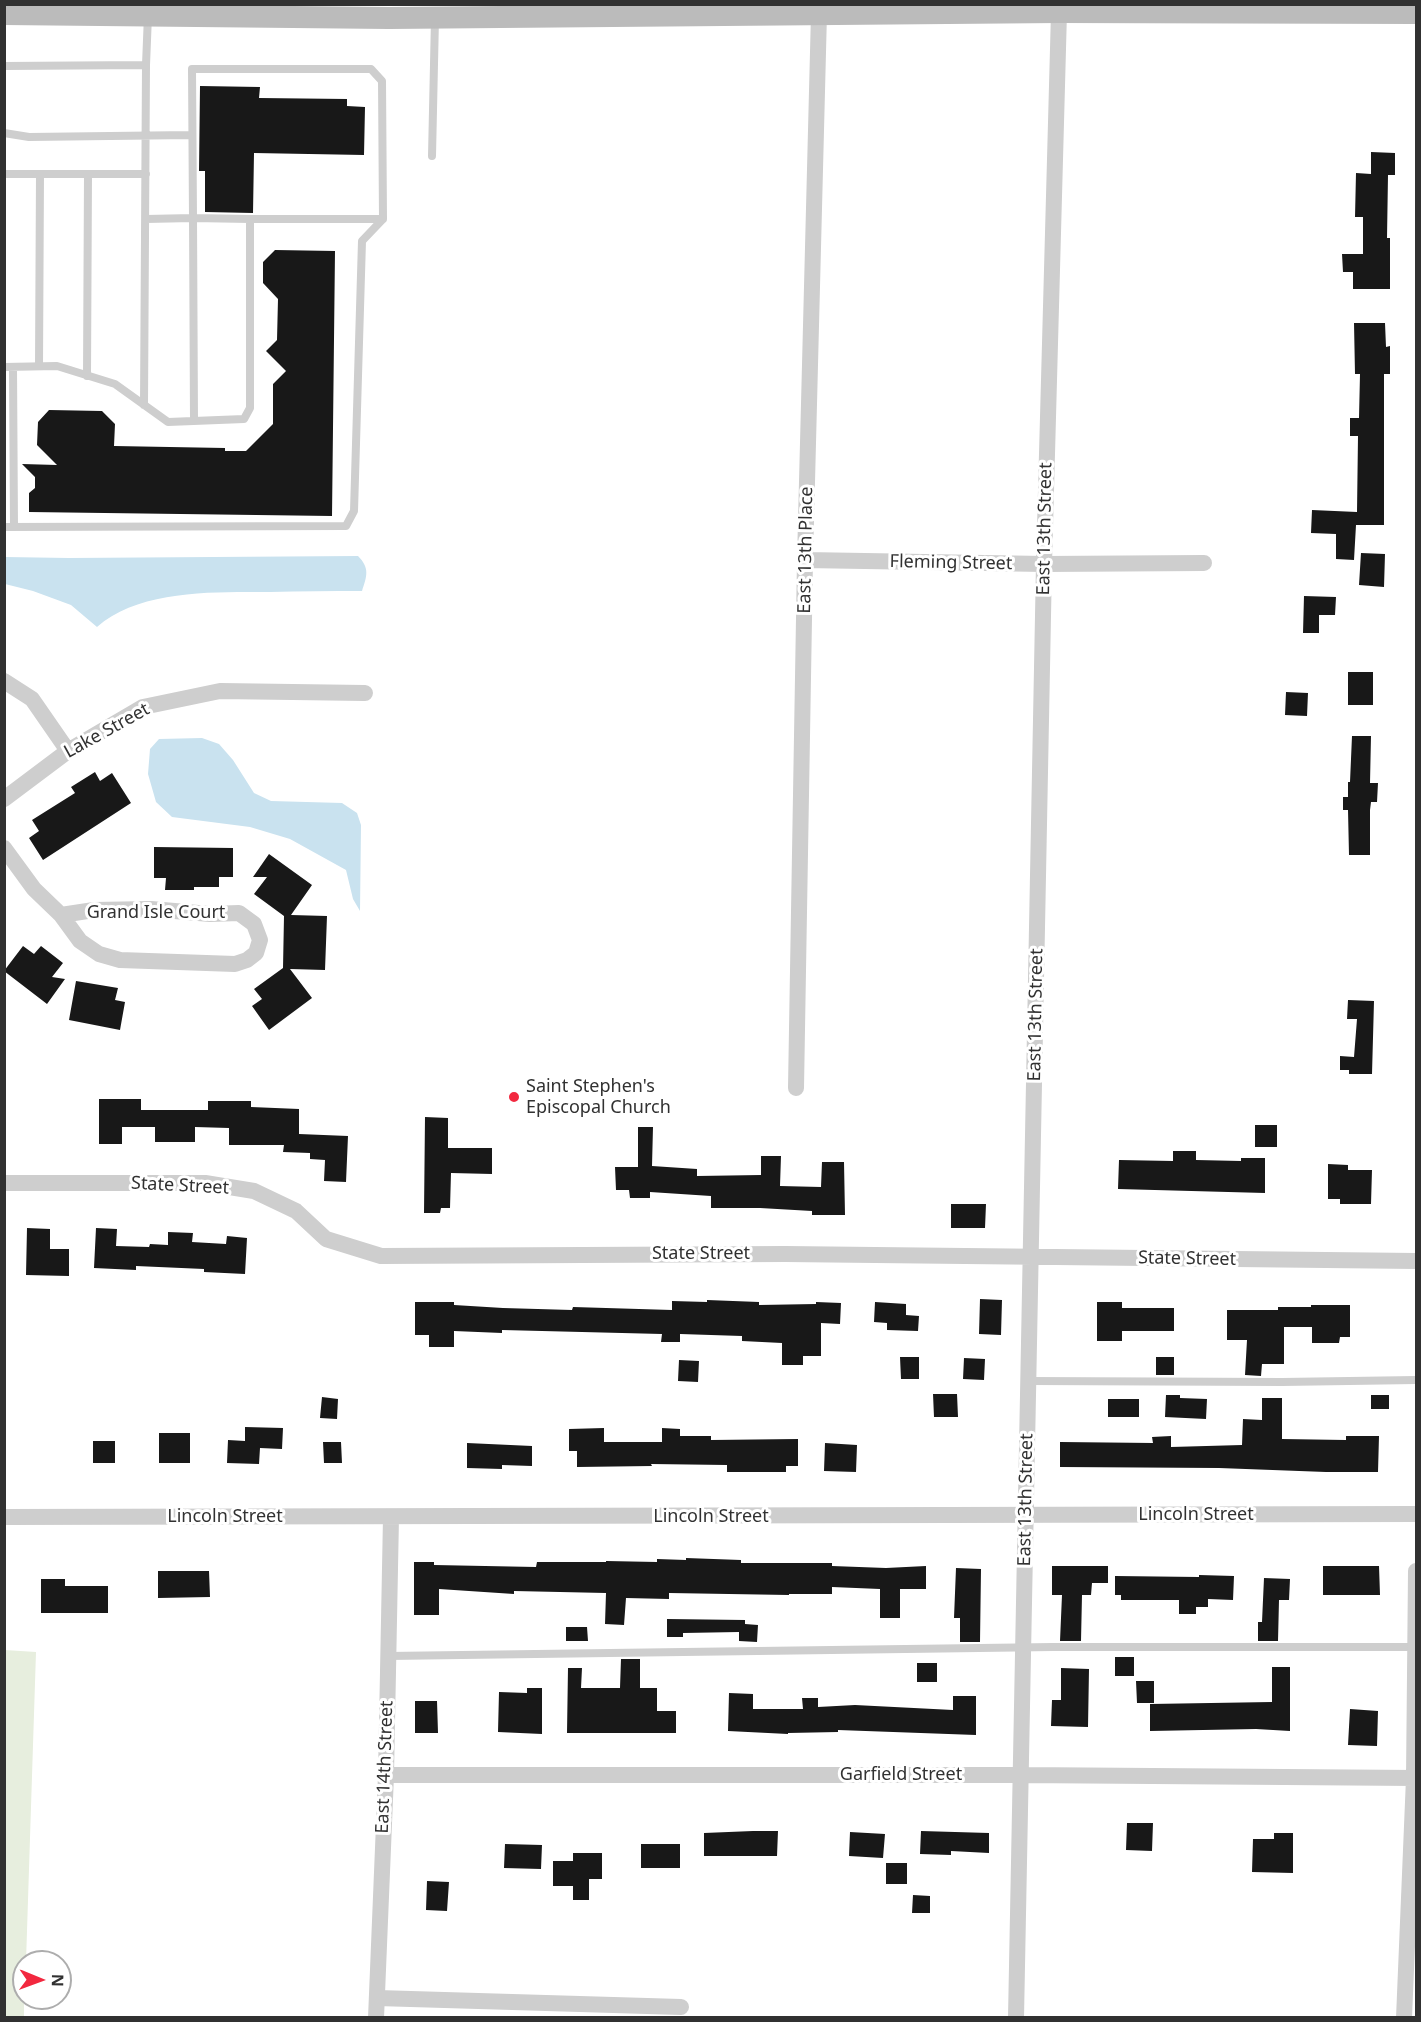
<!DOCTYPE html>
<style>
body{margin:0}
#map{position:relative;width:1421px;height:2022px;overflow:hidden;background:#fff;font-family:"Noto Sans",sans-serif}
canvas{display:block}
.frame{position:absolute;inset:0;border:6px solid #313131;pointer-events:none}
.north{position:absolute;left:12px;top:1950px;width:60px;height:60px;box-sizing:border-box;background:#fff;border:2px solid #adadad;border-radius:50%;rotate:91deg;font-size:16px;font-weight:700;line-height:24px;text-align:center;color:#313131}
.north::after{content:'';display:block;margin:auto;width:21px;height:27px;background:#f2283f;clip-path:polygon(50% 0,100% 100%,50% 72%,0 100%)}
</style>
<div id="map">
<canvas width="1421" height="2022"></canvas>
<div class="frame"></div>
<div class="north">N</div>
</div>
<script>
const ctx = document.querySelector('canvas').getContext('2d');
ctx.lineJoin = 'round';
function fill(path, color) { ctx.fillStyle = color; ctx.fill(path, 'evenodd'); }
function trace(path, color, width, dash) { ctx.strokeStyle = color; ctx.lineWidth = width; ctx.lineCap = dash ? 'butt' : 'round'; ctx.setLineDash(dash || []); ctx.stroke(path); }
function label(font, color, halo, rows, align = 'center') {
  ctx.font = font + ' "Noto Sans",sans-serif'; ctx.lineWidth = 6; ctx.setLineDash([]); ctx.textBaseline = 'middle'; ctx.strokeStyle = halo; ctx.fillStyle = color; for (const [text, x, y, turn = 0] of rows) {
    ctx.save(); ctx.translate(x, y); ctx.rotate((+turn || 0) * Math.PI / 180); ctx.textAlign = isNaN(turn) ? turn : align; if (halo) ctx.strokeText(text, 0, 0); ctx.fillText(text, 0, 0); ctx.restore();
  }
}
const green = new Path2D(`
 M5,1650l31,2 -10,310h-2v55h-19z`);
const water = new Path2D(`
 M358,556c12,12 9,20 4,35 -31,0 -62,0 -92,1 -53,0 -131,-3 -173,35l-26,-22 -38,-14 -28,-7v-27l64,1z
 M202,738l17,6 14,16 21,33 17,8 71,2 15,10 4,12 -1,86 -7,-12 -7,-29 -56,-31 -40,-12 -78,-10 -16,-15 -8,-28 2,-25 9,-10z`);
const building = new Path2D(`
 M200,86l60,1 -1,11 88,1v7l18,1 -1,48 -110,-2 -1,60 -48,-1v-41h-6z
 M1371,152l24,1v22h-7l-1,63h3v51h-37v-17h-10l-1,-18h21v-37h-8l1,-44 15,1z
 M275,250l60,1 -3,265 -303,-4v-19l6,-5v-11l-13,-13 35,1 -20,-20 1,-23 11,-12 53,1 13,13 -1,22 111,2v3h21l27,-27v-40l13,-13 -20,-20 11,-11 1,-41 -15,-16v-21z
 M1354,323h31l1,24 4,-1v28h-6v151h-28l-2,35 -18,-1v-25l-25,-1 1,-23 45,2 1,-76h-8v-18h9l1,-44h-5z
 M1361,553l24,1 -1,33 -25,-2z
 M1304,596l32,1 -1,18h-16v18h-16z
 M1348,672h25v33h-25z
 M1286,692l22,1 -1,23 -22,-1z
 M1352,736h19l-1,47h8l-1,19h-6l-1,8v45h-21l-1,-45h-5v-13h5v-15h2z
 M95,772l5,9 12,-8 19,30 -88,57 -14,-22 10,-7 -7,-11 43,-27 -4,-6z
 M154,847l79,1v29h-14v10h-25v3h-29l1,-12h-12z
 M269,854l43,31 -21,30 36,1 -2,54 -35,-1 22,29 -43,32 -17,-24 10,-7 -8,-10 29,-21 1,-52 -30,-22 13,-17h-14z
 M23,946l11,8 7,-8 22,17 -11,14 13,2 -18,25 -43,-33z
 M76,981l42,7 -3,12 10,2 -5,28 -51,-10z
 M1348,1000l26,1 -2,73h-23v-4h-9v-14l14,1 3,-38h-10z
 M99,1099h42v11h67v-9h43v6l48,2v25l49,2 -2,46 -22,-1 1,-21 -15,-1v-6l-27,-1 1,-7h-55v-17l-34,-1v15h-40v-15h-33v17h-23z
 M425,1117l23,1v30h44v26l-41,-1 -1,35h-9l-1,5h-16z
 M1255,1125h22v22h-22z
 M638,1127h15l-1,39 45,3v7l64,-1v-19h20l-1,30 41,1 1,-25h22l1,53h-33v-4l-52,-3h-49v-12l-61,-4v6h-20l-1,-8h-13l-1,-23h23z
 M1173,1151h23v9l45,1v-3h24v35l-147,-4 1,-29 54,1z
 M1328,1164l20,1v5h24l-1,34h-31v-5h-12z
 M951,1204h35l-1,24h-34z
 M27,1228l23,1v20h19v27l-43,-1z
 M96,1228l21,1 -1,17 33,1 1,-3 18,1v-13l25,1 -1,9 34,2 1,-8 20,2 -2,36 -41,-2v-3l-68,-3v4l-42,-2z
 M980,1299l22,1 -1,35 -22,-1z
 M707,1300l52,2v3l57,-1v-2l25,1 -1,21 -19,-1v33h-18v9h-21v-22l-40,-2v-5l-62,-2v8h-19l1,-8 -160,-4v3l-48,-2v16h-25v-12h-14v-33h39v3l49,3 69,2 1,-3 99,3v-9l35,1z
 M875,1302l31,2v11l13,1 -1,15 -31,-1v-7l-13,-1z
 M1097,1302h25v6h52v23h-52v10h-25z
 M1311,1305h39v32h-10l-1,6h-27v-16h-28v37h-22l-1,12 -16,-1 2,-35h-20v-30h51v-3h33z
 M900,1357h19v22h-18z
 M1156,1357h18v18h-18z
 M964,1358l21,1 -1,21 -21,-1z
 M679,1360l20,1 -1,21 -20,-1z
 M933,1394h24l1,23h-24z
 M1166,1395h14v3l27,1 -1,20 -41,-2z
 M1371,1395h18v14h-18z
 M322,1397l16,2 -1,20 -17,-1z
 M1262,1398h20v41l64,1v-4h33l-1,36h-52l-107,-4 -159,-1v-25l93,1 -1,-6 19,-1v11l71,-2 1,-26 19,1z
 M1108,1399h31v18h-31z
 M245,1427l38,1 -1,21 -22,-1 -1,16 -32,-1 1,-23 17,1z
 M604,1428v14h58v-14l18,1v7h31v4l87,-1v27h-12v6h-59v-7l-76,-1 1,2 -75,1v-16h-8v-22z
 M159,1433h31v30h-31z
 M93,1441h22v22h-22z
 M323,1442h18l1,21h-18z
 M467,1443l65,3v20l-30,-1v4l-35,-1z
 M825,1443l32,2 -1,27 -32,-1z
 M686,1558l55,2v3h91v3l54,2 40,-2v23h-26v29h-20v-29l-48,-2v7h-43v1l-120,-2v6l-43,-1 -2,27 -19,-1 1,-31 -92,-2v3l-75,-5v26h-25v-53h20v3l102,2 1,-5h69v-1l51,1v-3l29,1z
 M1052,1566h56v17h-16l-1,12h-9l-1,46h-21l2,-46h-10z
 M1323,1566h56l1,29h-57z
 M956,1568l25,1 -1,73h-20v-24h-6z
 M158,1571h51l1,26 -52,1z
 M1199,1575l35,1 -1,24 -25,-1v8h-12v7h-17v-14h-58v-5h-6v-19l84,1z
 M1264,1578l26,1 -1,21h-10l-1,41h-20v-19h4z
 M41,1579h24v7h43v27h-67z
 M667,1619l78,1v4l13,1 -1,17 -18,-1v-9l-56,1v4h-16z
 M566,1627h21l1,14h-22z
 M1115,1657h19v19h-19z
 M621,1659h19v29h17v23h19v22h-109l1,-65h14l-1,20h39z
 M917,1663h20v19h-20z
 M1272,1667h18v64l-34,-2 -106,2v-27l122,-2z
 M1061,1668l28,1 -1,58 -37,-1 1,-26h9z
 M1136,1681h18v22h-17z
 M527,1688h15v46l-44,-2 1,-40 28,1z
 M729,1693l24,1v15h50l-1,-11h16v9l37,-2 98,5v-14h23v39l-138,-5v2l-50,1v1l-60,-3z
 M415,1701h22l1,32h-23z
 M1350,1709l28,2 -1,35 -29,-1z
 M1127,1823h26l-1,28 -26,-1z
 M753,1831h25l-1,25h-73v-23z
 M921,1831l68,2v20l-38,-2v4l-31,-1z
 M850,1832l35,2 -2,24 -34,-2z
 M1274,1833h19v40l-41,-1 1,-33h21z
 M505,1844l37,1 -1,24 -37,-1z
 M641,1844h39v24h-39z
 M573,1853h29v26h-13v21h-16v-14h-20v-25h20z
 M886,1863h21v21h-21z
 M427,1881l22,1 -2,29 -21,-1z
 M913,1895l17,1v17h-18z`);
const lane = new Path2D(`
 M4,66l142,-1
 M4,133l25,4 162,-2
 M432,156l3,-138
 M4,174h142
 M146,219l47,-1 1,203
 M250,219h133
 M39,366l1,-192
 M4,367l53,-1 58,18 53,38 76,-3 6,-11v-189l-57,-1 -1,-149h179l11,12 1,138 -21,22 -8,270 -8,15 -342,1
 M13,367l1,160
 M87,376l1,-202
 M144,405l2,-340 2,-50
 M1028,1381l254,1 134,-2
 M388,1656l665,-9h363`);
const street = new Path2D(`
 M805,560l239,4 160,-1
 M4,681l28,18 36,52
 M4,799l64,-48 75,-44 77,-16 145,2
 M4,848l30,41 27,26 19,26 19,13 21,6 115,4 12,-4 9,-7 4,-13 -6,-16 -15,-11 -29,1 -59,-5 -57,1 -33,5
 M796,1088l9,-528 14,-547
 M4,1183h201l49,8 42,20 30,28 55,17 404,-2 631,7
 M4,1517l1412,-3
 M386,1775h635l395,3
 M377,1998l304,9
 M376,2018l10,-243 5,-258
 M1016,2018l28,-1454 15,-552
 M1404,2018l10,-240 2,-207`);
const secondary = new Path2D(`
 M4,14l385,4 670,-6 357,1`);
const markers = [
 [514,1097,6,"#f2283f"]
];
const streetNames = [
 ["East 13th Street",1045,529,-89],
 ["East 13th Place",806,550,-89],
 ["Fleming Street",951,563,1],
 ["Lake Street",107,731,-29],
 ["Grand Isle Court",156,913],
 ["East 13th Street",1036,1015,-89],
 ["State Street",180,1186,3],
 ["State Street",701,1254],
 ["State Street",1187,1259,1],
 ["East 13th Street",1026,1500,-89],
 ["Lincoln Street",1196,1515],
 ["Lincoln Street",225,1517],
 ["Lincoln Street",711,1517],
 ["East 14th Street",385,1767,-88],
 ["Garfield Street",901,1775]
];
const poiNames = [
 ["Saint Stephen's",526,1087],
 ["Episcopal Church",526,1108]
];
fill(green, '#e7eede');
fill(water, '#c9e2ef');
fill(building, '#181818');
trace(lane, '#cecece', 8);
trace(street, '#cecece', 16);
trace(secondary, '#bbb', 22);
for (const [x, y, r, color] of markers) { const dot = new Path2D(); dot.arc(x, y, r, 0, 2 * Math.PI); ctx.fillStyle = color; ctx.fill(dot); trace(dot, '#fff', 2); }
label('18px', '#313131', '#fff', streetNames);
label('18px', '#313131', '#fff', poiNames, 'left');
</script>
